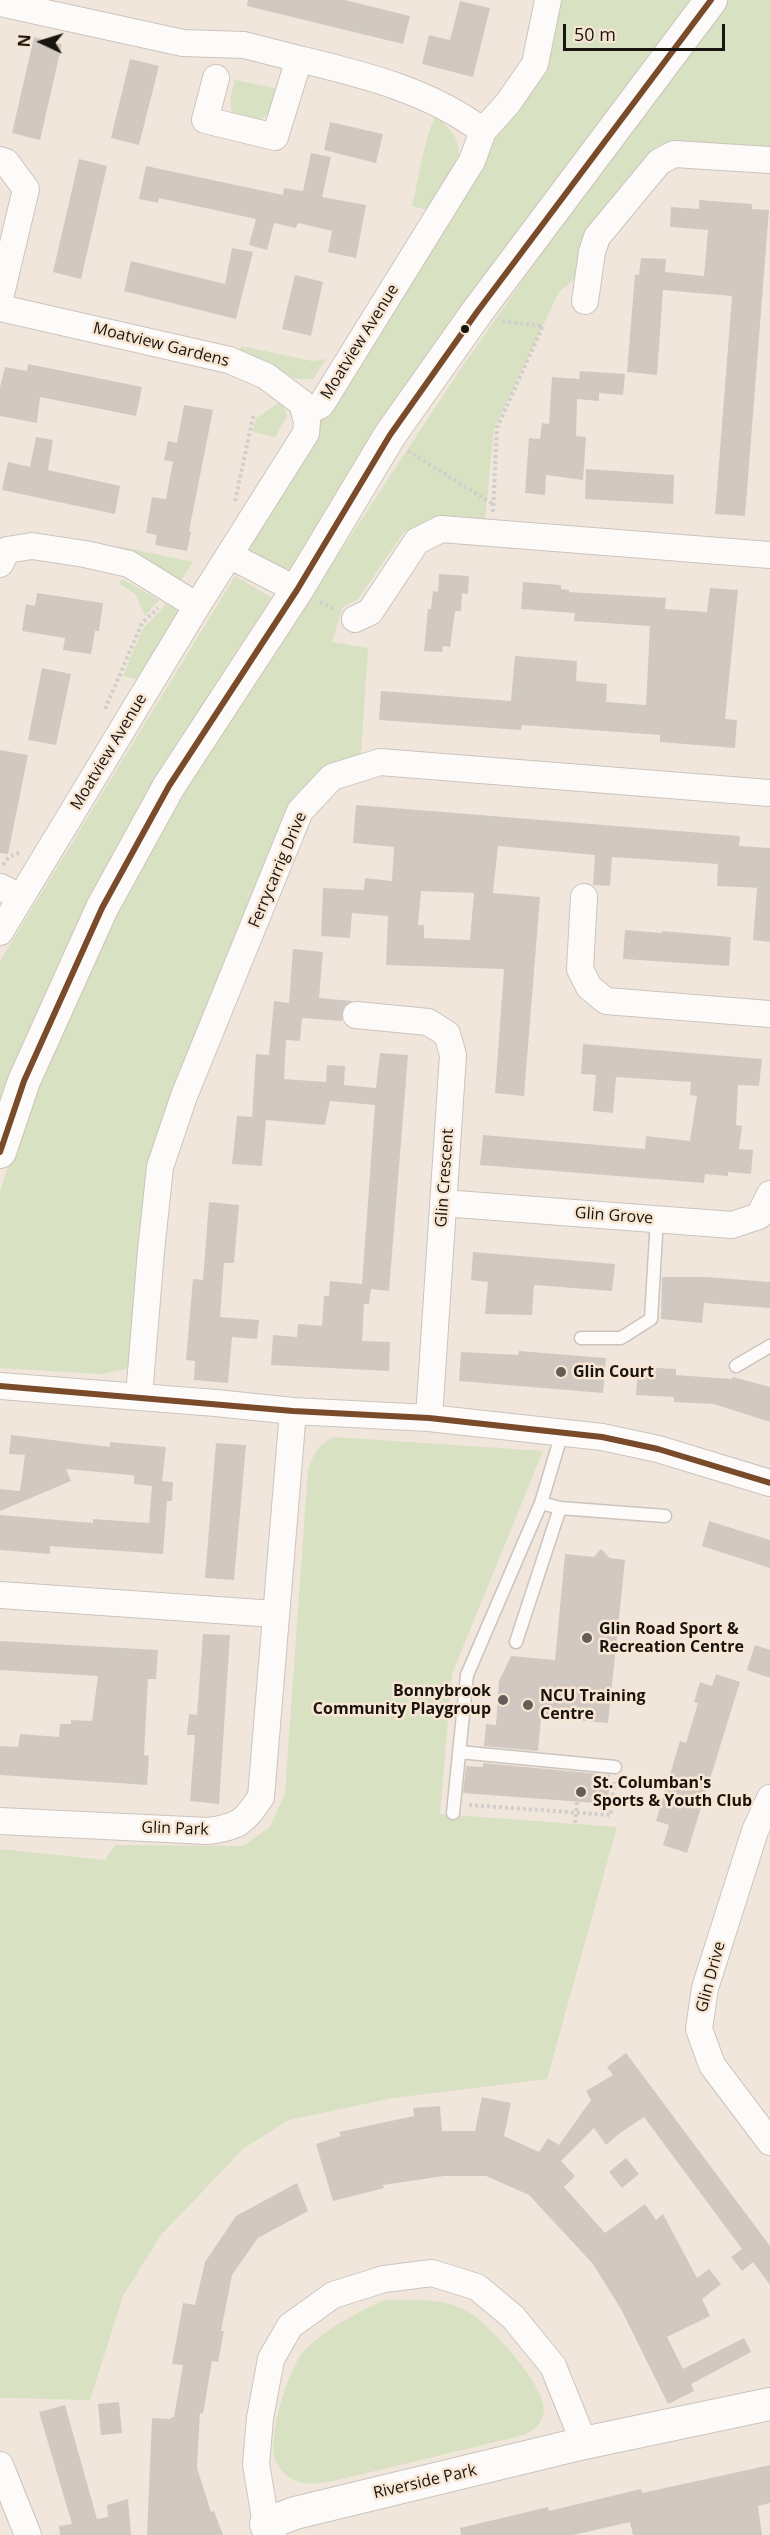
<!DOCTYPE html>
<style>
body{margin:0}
#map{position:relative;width:770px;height:2535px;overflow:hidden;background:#f0e6dc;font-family:"Open Sans",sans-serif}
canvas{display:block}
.north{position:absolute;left:12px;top:12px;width:60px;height:60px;-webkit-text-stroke:4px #f8e6d4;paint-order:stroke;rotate:274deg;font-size:16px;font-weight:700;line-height:24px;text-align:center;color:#1a140e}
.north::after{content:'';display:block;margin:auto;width:21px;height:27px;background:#1a140e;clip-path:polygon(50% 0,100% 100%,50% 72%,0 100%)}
.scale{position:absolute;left:563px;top:24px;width:162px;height:27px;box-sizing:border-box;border:3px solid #1a140e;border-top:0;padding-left:8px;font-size:18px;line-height:21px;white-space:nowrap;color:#1a140e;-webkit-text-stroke:4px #f8e6d4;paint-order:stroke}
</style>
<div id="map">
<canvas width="770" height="2535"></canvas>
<div class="north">N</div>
<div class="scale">50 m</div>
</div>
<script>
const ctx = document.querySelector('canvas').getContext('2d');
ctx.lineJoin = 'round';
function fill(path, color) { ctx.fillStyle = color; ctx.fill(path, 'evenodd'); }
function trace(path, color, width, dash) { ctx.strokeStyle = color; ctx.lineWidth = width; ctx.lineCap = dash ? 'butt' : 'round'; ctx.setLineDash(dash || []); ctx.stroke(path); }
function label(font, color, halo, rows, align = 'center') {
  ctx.font = font + ' "Open Sans",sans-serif'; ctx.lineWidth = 5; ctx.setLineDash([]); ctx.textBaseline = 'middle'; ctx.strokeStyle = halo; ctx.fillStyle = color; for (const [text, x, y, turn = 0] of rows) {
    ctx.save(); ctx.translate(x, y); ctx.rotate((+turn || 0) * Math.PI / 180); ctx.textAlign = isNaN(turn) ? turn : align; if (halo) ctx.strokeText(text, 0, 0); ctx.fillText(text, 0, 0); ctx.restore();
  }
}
const green = new Path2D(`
 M550,0h159l-411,585 -65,-35 277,-450z
 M728,0h42v150l-113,-4 -70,91 -8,38 -20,17 -65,137 -9,90 -33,-3 -27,6 -21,10 -46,67 -15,8 -11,35 36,6 -7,107 -33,11 -175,382 -16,109 -4,100 -7,12 -25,5 -101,-6v-176l15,-49 73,-172 63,-132 309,-469 163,-233z
 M235,80l40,8 -5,23 -10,11 -25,-4c-8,-14 -4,-23 0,-38z
 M435,117c14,10 24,19 24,38l-31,55 -16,-4c7,-29 11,-63 23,-89z
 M241,346l71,15 14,-2 -13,20h-17l-56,-29z
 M280,402l5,6 2,8 -12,21 -22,-5 3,-14z
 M118,546l75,16 -14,21 -61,-32z
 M235,576l37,22c-59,89 -116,178 -168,272 -40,74 -72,154 -104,233v-142z
 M122,579l37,21 -14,16 -10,-22 -16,-11z
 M166,604l10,5 4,9 -38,62 -19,-4 19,-46z
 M334,1437l209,14 -91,223 -12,140 177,13 -70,252 -154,19 -104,22 -45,28 -83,87 -38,61 -33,104 -90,-2v-549l105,11 10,-15 128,1 27,-19 15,-34 23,-323c6,-17 10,-25 26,-33z
 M385,2300c27,0 54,-2 78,9 24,11 74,68 80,94 4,15 -7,27 -19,32l-178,43c-14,3 -35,9 -50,3 -8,-3 -19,-14 -21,-22 -7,-24 13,-90 29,-108 18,-20 57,-41 81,-51z`);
const building = new Path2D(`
 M248,0h97l65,16 -7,28 -156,-38z
 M460,1l30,7 -17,69 -51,-13 7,-29 21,5z
 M34,37l28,7 -22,96 -28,-7z
 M130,59l29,7 -20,79 -28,-7z
 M330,122l53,12 -7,29 -52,-13z
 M311,153l20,4 -9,40 44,8 -10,53 -28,-6 4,-21 -34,-8 -2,5 -22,-5 -7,27 -18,-5 7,-26 -97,-21 -1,5 -19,-4 7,-33 137,29 1,-7 19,3z
 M79,159l28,7 -26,113 -28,-7z
 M699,200l53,4v5l17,1 -24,306 -30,-2 17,-218 -69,-6 -6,85 -30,-3 8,-97h4l2,-17 25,1 -1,13 39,4 4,-46 -38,-3 1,-20 28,2z
 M232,248l21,4 -17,67 -112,-28 7,-30 94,23z
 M295,275l28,7 -12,54 -29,-7z
 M28,364l114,23 -6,29 -96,-19 -3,26 -37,-7v-29l5,-20 22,4z
 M580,371l45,3 -2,21 -24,-2v8l-22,-2 -1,37 10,1 -3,43 -37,-5 -1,20 -20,-2 4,-55 11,1 2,-16 7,1 3,-47 27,2z
 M184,405l29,5 -24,121 2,1 -4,19 -32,-6 2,-10 -11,-2 6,-36 14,2 7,-37 -9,-2 4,-19 9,2z
 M36,437l17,3 -5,30 72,16 -5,28 -113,-24 6,-28 22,5z
 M586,469l88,6 -1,29 -88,-5z
 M439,574l30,2 -1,18 -6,-1 -1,18h-6l-5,36 -7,-1 -1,6 -18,-1 4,-42h3l2,-18 5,1z
 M523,582l38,3v4l8,1v2l97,6 -1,11 42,3 3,-24 28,2 -13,129 12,1 -2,28 -75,-6v-7l-138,-10 -1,5 -142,-10 2,-29 130,10 4,-45 62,5 -1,20 31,3 -1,18 40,3 4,-79 -76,-5 1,-8 -54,-4z
 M37,593l66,10 -4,28h-4l-4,23 -28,-4 2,-12 -43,-7 4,-27 9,2z
 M42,668l29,6 -15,71 -28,-5z
 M0,750l28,5 -20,99 -8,-1z
 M356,805l384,31 -1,10 31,2v94l-17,-2 4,-52h5l-45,-2 1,-22 -106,-7 -2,29 -17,-1 2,-30 -97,-9 -5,47 47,4 -16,199 -29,-3 9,-124 -118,-4 2,-49 -36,-3 -2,25 -29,-2 2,-48 41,2 1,-12 27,3 2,-34 -41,-4zM421,891l53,2 -4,47 -46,-2v-13h-6z
 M625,930l37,3v-2l69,6 -2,29 -106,-7z
 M293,949l30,3 -4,46 33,3 -8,6 -2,14 -40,-3 -2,23 -14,-1 -2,39 42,3 1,-17 18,1 -1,19 32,3 4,-35 28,2 -19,236 -18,-2 -2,15h-5l-2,37 28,1 -1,29 -118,-6 2,-30 24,2 1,-13 24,2 2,-30h5l1,-15 32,3 13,-179 -45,-4 -5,24 -59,-5 -4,46 -30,-2 5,-48 15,1 4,-63 13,1 5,-54 15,2z
 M583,1044l179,15 -3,27 -21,-1 -2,40 6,1 -3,23 14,1 -2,24 -23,-2v4l-23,-2 -1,9 -224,-18 3,-30 162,14 1,-13 44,5 7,-45 -7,-1 1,-13 -75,-5 -3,36 -20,-2 3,-36 -15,-1z
 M209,1202l30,3 -5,58h-10l-4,54 39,3 -2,19 -25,-2 -4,46 -34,-3 1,-19 -9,-1 7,-81 10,1z
 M473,1252l142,12 -3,27 -78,-6 -2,30 -47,-1 3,-32 -17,-2z
 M662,1277h44l64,5v26l-66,-5 -2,20 -41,-4z
 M519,1351l87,7 -3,35 -144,-12 2,-29 57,3z
 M638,1367l38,2v6l56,4 1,-2 37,10v35l-56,-18 -40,-2v-5l-38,-2z
 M11,1435l99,12v-5l56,5 -4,34 11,1 -1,19h-5l-4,53 -113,-8v8l-50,-4v-35l93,8v-4l56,4 3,-37 -18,-2v-8l-3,-1 -65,-6 5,12 -71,30v-22l20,2 5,-36 -16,-1z
 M216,1443l30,2 -12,135 -29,-2z
 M709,1521l61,19v28l-68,-22z
 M601,1549l9,9 15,2 -17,163 -67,-6 -3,34 -54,-5 2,-22 10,1 3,-44 12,-25 44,4 10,-106 29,3z
 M203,1634l27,1 -11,169 -29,-3 5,-66h-8l2,-21 8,1z
 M0,1641l158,9 -2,29h-8l-4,76 5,1 -2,29 -147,-10v-29l18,1 2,-13 39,3 1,-13h11v-4l21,1 6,-45 -98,-6z
 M755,1645l15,5v28l-23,-8z
 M716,1674l24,8 -53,171 -24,-8 6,-20 -13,-4 24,-80 6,2 12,-40 -4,-1 6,-20 12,4z
 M483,1763l127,12 -2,29 -145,-11 3,-27 17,1z
 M626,2053l144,193v39l-17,-23 -11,9 -11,-14 11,-8 -98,-132 -24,16 -14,12 -12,-17 -33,33 14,15 -11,11 41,46 40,-29 11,16 7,-6 34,64 12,-9 12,15 -19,15 8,17 -43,21 16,32 61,-31 7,14 -60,32 3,7 -26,13 -47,-95 -28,-45 -64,-69 -43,-19h-42l-61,9 1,3 -51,13 -17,-57 25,-8 -2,-4 75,-16 -1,-8 27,-2 2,25h33l7,-34 29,6 -7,33 35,16 9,-14 11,7 32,-45 -5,-9 27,-16 -6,-8z
 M626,2158l13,16 -17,14 -13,-16z
 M297,2183l11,28 -50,27 -26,37 -11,56h3l-6,31 -6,-1 -9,53 -3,-1 -3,55 14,44 3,-1 9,24h-76l5,-117 19,1 1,-2h2l9,-52 -11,-1 11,-61 12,2 10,-43 31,-46z
 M119,2402l3,31 -21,2 -3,-31z
 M65,2405l32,114 11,-2 -1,-12 21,-6 3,36h-71l-1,-9 13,-2 -33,-112z
 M770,2465v38l-12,3 4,29h-129l-3,-13 -57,13h-112l-1,-7 88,-21 1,4 92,-22 1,4z`);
const path = new Path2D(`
 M408,451l85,53
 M235,501l19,-88
 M493,512l4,-84 46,-102 -42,-5
 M320,602l15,7
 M105,709l37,-86 16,-15
 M3,865l6,-8 12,-5
 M469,1805l142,10 3,-33
 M575,1823l2,-21`);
const service = new Path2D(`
 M581,1338h40l30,-19 6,-100
 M736,1366l34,-20
 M541,1503l19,5 105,8
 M516,1642l44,-134
 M459,1752l156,15
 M453,1813l14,-138 74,-172 21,-70`);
const minor = new Path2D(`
 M0,3l183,40 61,2 55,14
 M216,78l-11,42 70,17 24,-78c65,16 129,31 184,72
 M0,160l6,2 20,27 -26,109
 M585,301l7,-49 5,-15 62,-75 15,-8 96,6
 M0,308l229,52 37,16 36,27 5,19 -1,11 -109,173 -197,326
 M306,412l15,-7 151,-244 11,-30 25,-28 27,-39 13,-64
 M229,555l68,35
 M0,564l7,-14 25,-4 53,8 44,10 68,42
 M355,619l15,-7 47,-71 24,-12 329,26
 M0,887l21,10
 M584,897l-4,72 9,18 17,14 164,13
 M356,1015l72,7 19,12 6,21 -24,363
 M443,1203l289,22 27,-9 11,-22
 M0,1386l216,17 77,8 136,7 173,19 56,12 112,34
 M139,1396l12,-145 9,-84 24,-71 116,-285 32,-34 48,-15 390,31
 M0,1595l275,19
 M770,1798l-15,33 -50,157 -6,41 13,36 58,77
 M0,1821l208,10c31,-4 36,-9 53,-34l32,-386
 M0,2465l28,70
 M266,2524l-10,-60 4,-46 11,-59 19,-33 43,-31 51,-16 48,-6 45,14 36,30 40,49 31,77`);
const tertiary = new Path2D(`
 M0,1152l24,-71 78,-173 67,-122 128,-196 93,-155 87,-123 234,-312
 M270,2535l-4,-11 29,-11 289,-70 186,-39`);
const bus1 = new Path2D(`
 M0,1152l24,-71 78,-173 67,-122 128,-196 93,-155 87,-123 234,-312
 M0,1386l293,25 136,7 173,19 56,12 112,34`);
const markers = [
 [465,329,5,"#1a140e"],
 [561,1372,6,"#655e56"],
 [587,1638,6,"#655e56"],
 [503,1700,6,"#655e56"],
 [528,1705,6,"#655e56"],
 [581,1792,6,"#655e56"]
];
const streetNames = [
 ["Moatview Avenue",360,342,-58],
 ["Moatview Gardens",161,345,14],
 ["Moatview Avenue",109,752,-59],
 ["Ferrycarrig Drive",278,870,-67],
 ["Glin Crescent",445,1178,-86],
 ["Glin Grove",614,1216,4],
 ["Glin Park",175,1829,2],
 ["Glin Drive",711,1977,-75],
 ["Riverside Park",425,2482,-13]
];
const poiNames = [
 ["Glin Court",573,1372],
 ["Glin Road Sport &",599,1629],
 ["Recreation Centre",599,1647],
 ["Bonnybrook",491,1691,"right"],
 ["Community Playgroup",491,1709,"right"],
 ["NCU Training",540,1696],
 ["Centre",540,1714],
 ["St. Columban's",593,1783],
 ["Sports & Youth Club",593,1801]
];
fill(green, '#d9e1c3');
fill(building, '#d1c9c1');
trace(service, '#ccc4bc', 15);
trace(minor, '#ccc4bc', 28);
trace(tertiary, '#ccc4bc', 34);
trace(path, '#d1cecb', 4, [3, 3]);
trace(service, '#fdfbfa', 12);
trace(minor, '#fdfbfa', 26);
trace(tertiary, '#fdfbfa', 32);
trace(bus1, '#7a4b2a', 6);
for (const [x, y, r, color] of markers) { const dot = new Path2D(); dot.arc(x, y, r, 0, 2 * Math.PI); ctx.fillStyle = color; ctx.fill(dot); trace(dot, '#f8e6d4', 2); }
label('16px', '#1a140e', '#f8e6d4', streetNames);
label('bold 16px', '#1a140e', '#f8e6d4', poiNames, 'left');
</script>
